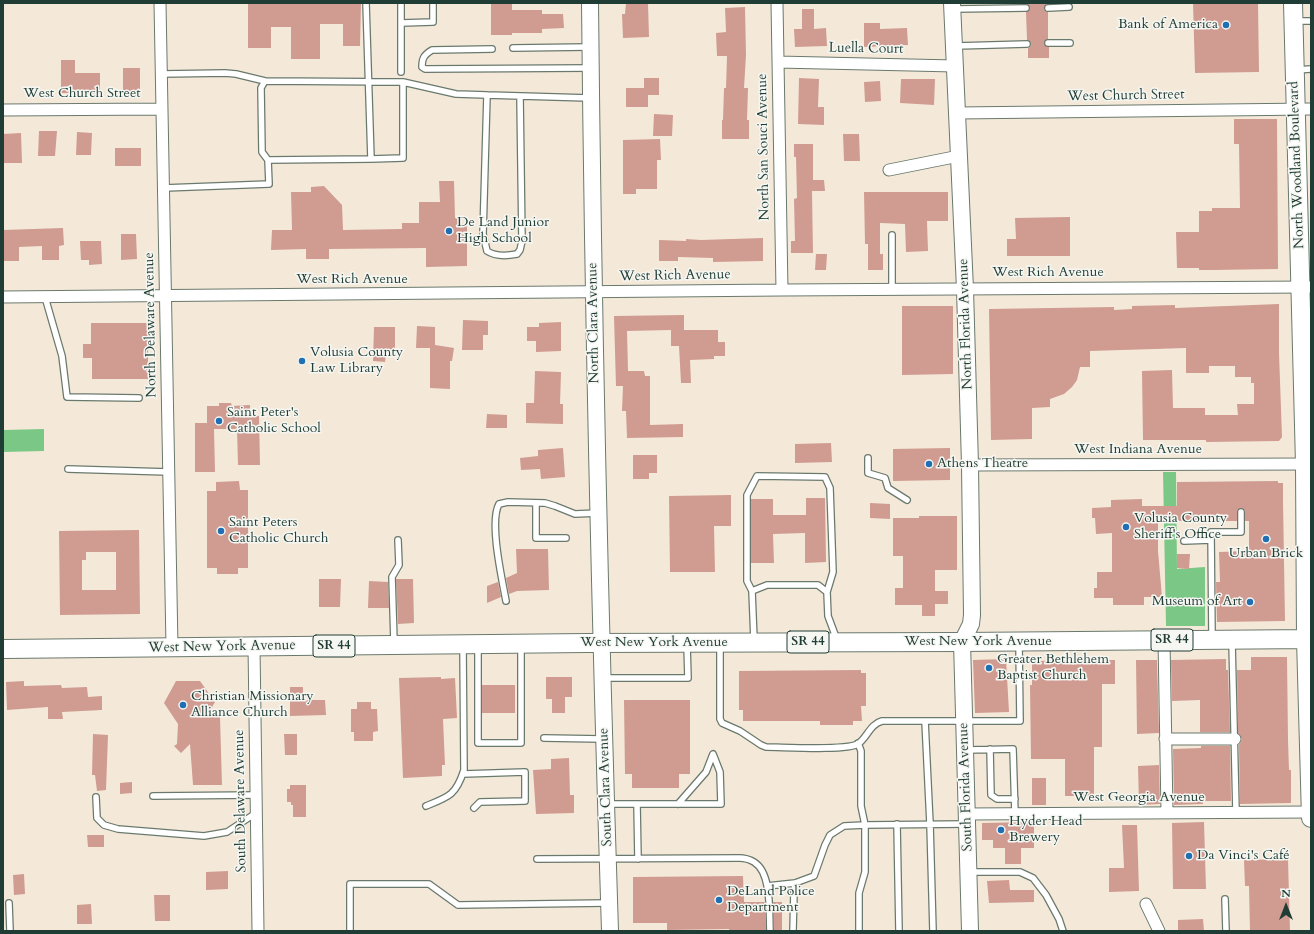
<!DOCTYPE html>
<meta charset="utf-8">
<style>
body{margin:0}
#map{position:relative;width:1314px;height:934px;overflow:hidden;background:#f4e9d8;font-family:Cardo,serif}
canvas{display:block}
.frame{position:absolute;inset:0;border:4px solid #1f3d34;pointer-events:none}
.north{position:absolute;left:1266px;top:886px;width:40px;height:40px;-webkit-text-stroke:3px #f6f6f2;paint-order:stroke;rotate:0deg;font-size:11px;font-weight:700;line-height:16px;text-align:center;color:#1f3d34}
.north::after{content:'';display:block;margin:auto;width:14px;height:18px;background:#1f3d34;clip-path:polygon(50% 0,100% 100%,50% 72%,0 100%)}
</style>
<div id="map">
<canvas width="1314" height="934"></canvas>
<div class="frame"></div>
<div class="north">N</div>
</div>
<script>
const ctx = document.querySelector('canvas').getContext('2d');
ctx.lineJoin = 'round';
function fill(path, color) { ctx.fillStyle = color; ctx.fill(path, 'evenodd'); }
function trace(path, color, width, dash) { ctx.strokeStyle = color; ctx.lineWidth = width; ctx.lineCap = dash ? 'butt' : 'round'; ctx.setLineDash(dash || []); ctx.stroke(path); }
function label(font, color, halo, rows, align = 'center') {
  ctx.font = font + ' Cardo,serif'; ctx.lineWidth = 3; ctx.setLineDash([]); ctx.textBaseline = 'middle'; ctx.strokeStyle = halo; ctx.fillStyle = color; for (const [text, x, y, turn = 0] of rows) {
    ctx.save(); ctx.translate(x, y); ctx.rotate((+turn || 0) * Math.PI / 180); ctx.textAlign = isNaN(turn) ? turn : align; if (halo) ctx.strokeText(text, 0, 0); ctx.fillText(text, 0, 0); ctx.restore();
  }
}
const green = new Path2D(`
 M44,429v22l-41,1v-22z
 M1163,472h13l1,97 28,-2v59h-39z`);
const building = new Path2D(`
 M248,3h113l-1,43h-17v-22h-23v35h-29v-32h-20v21h-23z
 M491,3h21v7h30v4h21l1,14 -22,1v4h-30v2h-21z
 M626,3h22l1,34 -26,1 -1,-24h3z
 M1026,3h21l-3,5 1,3 3,1v27l-3,2 -1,2 2,3 3,1v11h-21v-10l3,-2v-3l-4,-3 -1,-28 3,-2 1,-2z
 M1193,3h65l1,69 -64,1z
 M745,7l1,48 -2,33h4l-1,32h2v19h-27v-19h1l1,-32h2l1,-32h-10l-1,-23 10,-1 -1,-24z
 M802,9h12v20l12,-1 1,18 -32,1 -1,-18h8z
 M864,23h16v6l27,-1 1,17 -44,2z
 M61,60h14v13h25v21l-39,-1z
 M123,68h17v23h-17z
 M644,78h15v17h-11v12h-22v-19h18z
 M799,78l20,1 -1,28h6v18l-26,-1z
 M901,79h34l-1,26 -34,-2z
 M880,81l1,20 -16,1 -1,-20z
 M654,114l19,1 -1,21h-19z
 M1234,119h43l1,150 -66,1h-13v-2h-22l-1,-36h23v-21h13v-3h28l-1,-64h-5z
 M39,131h18l-2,25h-17z
 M77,132l15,1 -1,22h-15z
 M21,133l1,30h-19v-29z
 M843,134h16l1,27h-16z
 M660,139l1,21h-4v29h-21v5h-13v-54z
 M794,144h19v36h11l1,11h-13l1,62h-22v-12h4l-1,-42 3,-1 -1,-41h-2z
 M115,148h26v18h-26z
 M439,181h15l1,37h6v6h6v42l-41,1v-19l-97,1v10h-23v-10l-35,1 1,-20h20l-1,-38h20v-5l13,-1 18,19 1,25 59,-1v-6h17v-21h21z
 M864,192h84v29h-21l1,30 -22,1 -1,-28 -25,-1v31h3v16h-15v-26h-3z
 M1070,217v39h-63v-17h9l-1,-21z
 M63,228l1,17 -5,1v14h-17v-14l-23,1v14h-16v-31z
 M121,234h15l1,25 -16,1z
 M763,238v23l-50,1v-4l-35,-1v4h-19v-21l27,1v-2l15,1z
 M80,241h21l1,23 -13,1v-5h-8z
 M816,254h11l-1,16h-11z
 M1279,304v49l3,84 -3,4 -73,1v-2h-63l-1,-69 30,-1 1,38h32v7h33l-1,-11h17v-21h-3v-6h-16v-11h-26v7h-23v-25l-96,3v16h-10l-3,13 -5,7 -8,7 -14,5v8l-18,1v31l-41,1 -2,-131 125,-2v3l18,-1v-3l43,-1v3z
 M902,306h51v68l-51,1z
 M684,315v15h34v12h7v14h-11v3l-24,1 1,23h-10l-2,-37h-8v-16l-44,1 1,40h16l1,5h5v49l33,-1v13l-56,1 -1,-27h-4l1,-25h-7l-2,-70z
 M463,320l25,1v14h-5v15h-21z
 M561,322v29l-25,1v-11h-9v-14h12v-4z
 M91,323h57v56h-56v-21h-9v-14h8z
 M417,326l18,1v18l19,3 -2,13h-2v28l-20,-1v-40h-14z
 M374,327h21v26h-9l-1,9 -12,-1z
 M535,371l26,1 -1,32h3v20l-37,-1v-20h8z
 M219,403h12l1,3 18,-1v10l9,1 1,49h-22l-1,-36h-23l1,43h-20v-49h12v-17h12z
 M487,414l20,1v13h-21z
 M831,443l1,19 -37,1v-19z
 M563,448l2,29 -24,2 -1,-10 -19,1 -1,-12 18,-2v-6z
 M950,448v32l-57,1v-32z
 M633,455h24v18h-8v6h-16z
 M239,481l1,9h8v78h-10v6h-21v-6h-10v-77h9v-9z
 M1278,481v2h5v18l2,120 -68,1 -1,-40h4l-1,-30 30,-1v-30h-4v-11l-4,-2 -4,2v11h-60v-4h-19v34l4,46h-18v8h-31v-7h-19v-10h3v-16h15v-39l-16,1 -1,-16h-3v-10l19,-1v-7l31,-1v7h35v-24z
 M731,495v31h-17l1,46h-45l-1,-76z
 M806,498h19l1,64 -21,1v-30l-32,1 1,29h-23v-64h22v16h33z
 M870,503l20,1v15l-20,-1z
 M919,516h38v54h-22v21h13v13h-13v12h-13v-11h-27v-17h8v-32h-10v-38h26z
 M139,530l1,84 -80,1 -1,-84zM86,552h30v38h-34v-30h4z
 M516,549h32l1,41 -32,1 -8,3 -3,-16 11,-5z
 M1177,554h13l-1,15 -12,-1z
 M319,579h22l-1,28h-21z
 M396,579h17l1,44 -16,1z
 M369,581l19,1 1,26h-21z
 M498,582l3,15 -14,6v-17z
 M1251,657h36l1,83 1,30h2v33l-51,1 -1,-59 3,-6 -4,-6 -1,-63h14z
 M1006,659l3,53 -34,1 -2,-53z
 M1226,659v11h2l2,62h-30v-32l-28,1 -1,-41z
 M1115,660v24h-13v63h-8v49h-29v-37h-34l-1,-74h2v-24z
 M1136,660h21l2,73 -22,1z
 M861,670v3h5v33h-5l1,15h-9v4h-33v-4h-77v-11h-4v-39z
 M441,677v2l14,-1 2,40 -14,1 2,46h-3v11l-39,2 -4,-100z
 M546,677h26v20h-7v16h-13v-14h-6z
 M24,681v5l37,-1 1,3 25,-1 1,10 14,-1v14l-40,2 1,7h-15v-12l-41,3 -1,-28z
 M176,681h24l15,21 -9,15h14l2,68h-29l-3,-41 -9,9 -7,-7 3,-2 1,-20 -14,-21z
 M482,685h33v28h-33z
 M290,687h13v13h22l1,15 -36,1z
 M624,700h66v74h-11v14h-47v-14h-7z
 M357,702h14v7h6l1,22 -5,1v9h-19v-9h-3v-23h6z
 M93,734l15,1 -2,55 -9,1 -2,-16h-3z
 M284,734h13v21h-12z
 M1201,746h29l1,55h-28v3l-29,1 -1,-56 28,-1z
 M569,758l1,37h4v18l-38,1 -3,-44 18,-1v-10z
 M1159,765l1,39 -21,1 -1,-39z
 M1032,778h14v27h-14z
 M132,782v11l-12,1v-11z
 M290,785h16v32h-13v-12h-2v-3h-4v-13h3z
 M1034,822v26h-13v16h-16v-16h-12v-8h-11v-17z
 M1204,822l2,67h-33l-1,-66z
 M1122,825h15l2,66 -30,1v-24h15z
 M87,835h17v12h-16z
 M1288,859l2,72h-40l-1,-45h-4l-1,-26z
 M228,871v18l-22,1v-18z
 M24,874l1,20 -11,1 -1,-20z
 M743,876l1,26h21l1,29h-37v-2l-62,1v-7h-34v-46z
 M1009,880l1,10h24v12l-45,1 -2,-22z
 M154,895h16v26h-15z
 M773,902h9v29h-8z
 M91,904l1,20h-15v-19z
 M1203,919l1,12h-26v-11z`);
const lane = new Path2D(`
 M401,3v69
 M1048,8l21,-1
 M954,9l72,-1
 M1295,21h16
 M401,23l32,-1v-19
 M1048,43h22
 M956,46l71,-2
 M513,48l75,-1
 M492,49l-60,1c-8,5 -10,8 -10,17l3,2 164,-1
 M1296,70l15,-1
 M162,74l63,-1 11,1 29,7
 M520,96l2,145 -2,9 -3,4c-10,2 -21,3 -30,-3l-4,-17 4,-139 102,3
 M371,159l32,-1v-76
 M268,160l-6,-8 -1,-64 4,-7 138,1 53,12 31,1
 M164,188l105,-4 -1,-24 103,-1 -5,-156
 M892,235v54
 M45,297l17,59 5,41 72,1
 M868,458v15l17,5 3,10 19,12
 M68,469l101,3
 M536,503v35h30
 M1184,541l27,-1
 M752,591l-5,-10v-86l10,-19 68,1 5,11 3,84 -6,20
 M506,601c-4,-22 -17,-79 -7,-97l9,-2 37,1 10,3 20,8 23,-1
 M1212,637l-1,-105h30v-20
 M754,640l-2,-49 15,-6h51l9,7 1,24 9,24
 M394,642l-2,-65 7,-12 -1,-25
 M1232,642l4,170
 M720,645v74l2,4 18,8 21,14 5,2c17,0 80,4 92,-3 9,-6 12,-20 24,-23h138l-1,-77
 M478,646v97h43v-98
 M605,678h83l-1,-33
 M925,721l5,103 3,107
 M544,738l58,1
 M858,743l3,8v55l4,19v47l-6,21v38
 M990,749l1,46 6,4h18
 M967,750l46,-1 2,65
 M463,774l62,-2v29l-45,1 -6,6
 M153,796l103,-1
 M96,797l1,21 7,7 14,4 86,7 23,-4 29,-19
 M607,804h114l-1,-32 -7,-18 -7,18 -28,32
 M637,804l1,55
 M426,806c23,-9 30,-11 38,-36l-1,-123
 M897,824l2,107
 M537,859l202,-1c5,0 10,1 15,4 18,11 15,50 16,69
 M971,872h49l13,6 13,17 13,24 4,12
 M767,886l28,-3 19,-7 11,-31 5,-10 14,-9 21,-1 102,-1
 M1225,899l1,32
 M9,903l1,28
 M350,931v-47h79l29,21 149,-2
 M793,931l1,-40 1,-8`);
const street = new Path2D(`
 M160,3l12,644
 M777,3l5,287
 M778,62l177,4
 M3,110l159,-1
 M957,113l354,-4
 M889,170l70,-14
 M3,297l779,-7 529,-3
 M970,465l340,-1
 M1164,640l3,173
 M254,646l4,285
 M1165,739h70
 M966,814l345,-2
 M1146,904l13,27`);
const secondary = new Path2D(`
 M590,3c3,309 10,619 20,928
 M952,3l13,286 5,176 2,150 -1,9 -9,18 8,289`);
const primary = new Path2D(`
 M1293,3l12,461 1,175 5,179
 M3,649l584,-6 375,-1 349,-3`);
const markers = [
 [1226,25,4,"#1f6fb2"],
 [449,231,4,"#1f6fb2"],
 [302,361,4,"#1f6fb2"],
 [219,421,4,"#1f6fb2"],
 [929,464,4,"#1f6fb2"],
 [1126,527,4,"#1f6fb2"],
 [221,531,4,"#1f6fb2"],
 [1266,539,4,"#1f6fb2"],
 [1250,602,4,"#1f6fb2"],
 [989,668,4,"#1f6fb2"],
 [183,705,4,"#1f6fb2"],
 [1001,830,4,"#1f6fb2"],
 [1189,856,4,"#1f6fb2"],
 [719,900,4,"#1f6fb2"]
];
const shields = [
 [1172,640,42],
 [808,642,42],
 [334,646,42]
];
const shieldNames = [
 ["SR 44",1172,640],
 ["SR 44",808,642],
 ["SR 44",334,646]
];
const poiNames = [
 ["Bank of America",1218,25,"right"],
 ["De Land Junior",457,223],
 ["High School",457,239],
 ["Volusia County",310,353],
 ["Law Library",310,369],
 ["Saint Peter's",227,413],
 ["Catholic School",227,429],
 ["Athens Theatre",937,464],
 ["Volusia County",1134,519],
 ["Sheriff's Office",1134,535],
 ["Saint Peters",229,523],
 ["Catholic Church",229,539],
 ["Urban Brick",1266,554,"center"],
 ["Museum of Art",1242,602,"right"],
 ["Greater Bethlehem",997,660],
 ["Baptist Church",997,676],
 ["Christian Missionary",191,697],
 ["Alliance Church",191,713],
 ["Hyder Head",1009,822],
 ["Brewery",1009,838],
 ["Da Vinci's Café",1197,856],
 ["DeLand Police",727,892],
 ["Department",727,908]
];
const streetNames = [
 ["Luella Court",866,49,1],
 ["West Church Street",82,94],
 ["West Church Street",1126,96,-1],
 ["North San Souci Avenue",764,147,-91],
 ["North Woodland Boulevard",1297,165,-92],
 ["West Rich Avenue",1048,273],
 ["West Rich Avenue",675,276,-1],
 ["West Rich Avenue",352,280],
 ["North Clara Avenue",594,323,-91],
 ["North Florida Avenue",966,324,-92],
 ["North Delaware Avenue",151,325,-91],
 ["West Indiana Avenue",1138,450],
 ["West New York Avenue",978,642],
 ["West New York Avenue",654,643],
 ["West New York Avenue",222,647,-1],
 ["South Clara Avenue",606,787,-92],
 ["South Florida Avenue",966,787,-92],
 ["West Georgia Avenue",1139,798],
 ["South Delaware Avenue",241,801,-91]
];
fill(green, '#7bc786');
fill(building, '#d09b91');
trace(lane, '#6a796d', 8);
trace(street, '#6a796d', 13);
trace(secondary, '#6a796d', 18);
trace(primary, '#6a796d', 20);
trace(lane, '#fff', 5.5);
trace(street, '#fff', 11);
trace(secondary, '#fff', 16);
trace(primary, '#fff', 18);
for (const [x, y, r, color] of markers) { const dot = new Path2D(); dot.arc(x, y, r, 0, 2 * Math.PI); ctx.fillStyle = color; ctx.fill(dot); trace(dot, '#f6f6f2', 1.5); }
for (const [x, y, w] of shields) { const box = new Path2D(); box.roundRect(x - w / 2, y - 11, w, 22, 3); ctx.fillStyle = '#f6f6f2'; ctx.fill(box); trace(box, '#1f3d34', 1); }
label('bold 13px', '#1f3d34', null, shieldNames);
label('14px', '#1f3d34', '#f6f6f2', poiNames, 'left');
label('14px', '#1f3d34', '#f6f6f2', streetNames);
</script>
